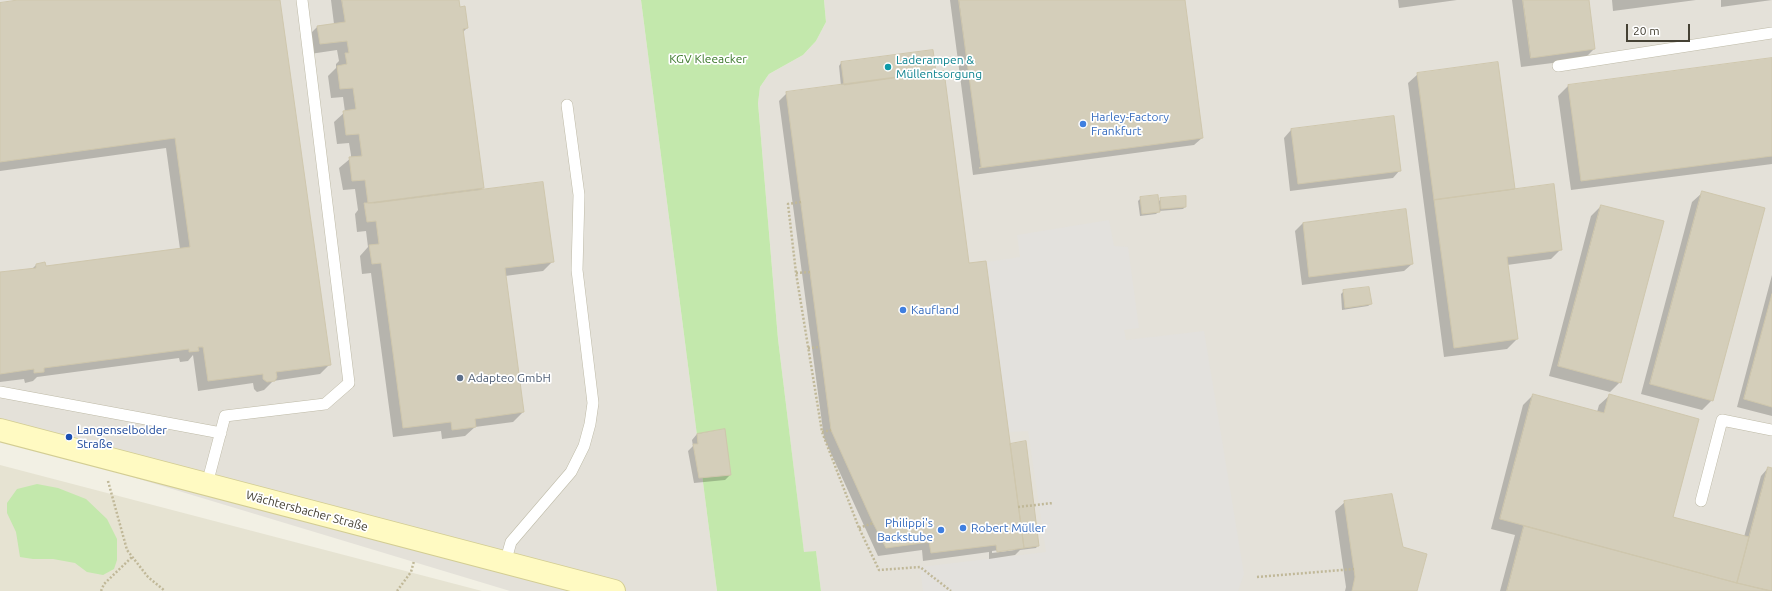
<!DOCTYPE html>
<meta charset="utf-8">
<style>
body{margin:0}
#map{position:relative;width:1772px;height:591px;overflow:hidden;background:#f2f0e4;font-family:Ubuntu,sans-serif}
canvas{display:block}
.scale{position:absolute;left:1626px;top:24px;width:64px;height:18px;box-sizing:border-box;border:2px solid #454134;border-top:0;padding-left:5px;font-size:12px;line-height:14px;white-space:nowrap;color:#454134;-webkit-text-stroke:3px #fff;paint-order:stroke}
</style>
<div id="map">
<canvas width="1772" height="591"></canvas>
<div class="scale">20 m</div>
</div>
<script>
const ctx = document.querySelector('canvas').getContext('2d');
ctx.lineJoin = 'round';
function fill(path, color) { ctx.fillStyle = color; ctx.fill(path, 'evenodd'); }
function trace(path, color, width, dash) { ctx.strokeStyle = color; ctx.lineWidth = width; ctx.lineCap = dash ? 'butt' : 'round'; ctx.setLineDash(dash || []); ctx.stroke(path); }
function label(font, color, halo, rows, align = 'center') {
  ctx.font = font + ' Ubuntu,sans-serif'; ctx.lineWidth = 3.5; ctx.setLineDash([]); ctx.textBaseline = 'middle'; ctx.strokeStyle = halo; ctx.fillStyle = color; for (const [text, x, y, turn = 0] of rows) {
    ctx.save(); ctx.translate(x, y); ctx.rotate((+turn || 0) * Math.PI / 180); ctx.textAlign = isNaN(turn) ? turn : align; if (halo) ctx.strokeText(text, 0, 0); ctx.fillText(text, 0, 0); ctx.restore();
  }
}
const residential = new Path2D(`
 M0,465l482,126h-482z`);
const industrial = new Path2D(`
 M0,0h641l76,591h-207l-510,-154z
 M824,0h948v591h-951l-5,-40 -12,2 -26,-214 -20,-236 2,-16 9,-13 34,-19 13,-14 10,-19z`);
const green = new Path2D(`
 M641,0h183l2,22 -10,19 -13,14 -34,19 -9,13 -2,16 20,236 26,213 12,-1 5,40h-104z
 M37,484l21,4 28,11 21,20 10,20v21l-3,9 -11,6 -16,-3 -12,-9 -22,-4h-20l-13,-2 -4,-25 -9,-19v-10l10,-14z`);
const parking = new Path2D(`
 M1109,220l5,26 14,1 11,81 -15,2 2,10 78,-9 40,243 -6,17h-315l-3,-24 126,-15 -18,-121 -19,1 -22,-170 33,-5 -3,-22z`);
const shadow = new Path2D(`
 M26,0h253l51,364 -10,10 -47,7 -9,9 -7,2 -3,-3 -1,-6 -55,8 -5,-36 -5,6 -8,1 -1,-4 -142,19 -4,4 -8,2 -1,-4 -24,3v-108l32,-5 4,-4 9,2 135,-18 -14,-101 -166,23v-167z
 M331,0h127l2,8 7,20 -5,5 20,155 -2,3 73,70 -10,10 -38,5 18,136 -10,10 -38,5 -10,9 -23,3 -1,-8 -48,6 -22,-164 -9,1 -2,-18 8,-9 -2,-16 -9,1 -2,-18 3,-4 -3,-21 -12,1 -4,-22 12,-10v-3l-2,-12 -12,1 -3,-22 11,-10 -2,-15 -12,1 -3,-22 8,-8v-4l3,-3 -2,-11 -27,4 -2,-18 10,-10 16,-2z
 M950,0h234l18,138 -8,7 -221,30z
 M1398,0h59l-58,8z
 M1512,0h76l6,49 -10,10 -63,8z
 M1612,0h84l-83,11z
 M1721,0h51l-51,7z
 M932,51l36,214 41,180 29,100 -2,3 -16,2 -5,5 -26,4v-7l-66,9 -1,-11 -44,6 -54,-118 -45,-337 8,-8 54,-7 -2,-20 2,-3zM1015,548v2l-23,3v-2z
 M1772,59v105l-201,26 -13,-94 10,-10z
 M1497,63l17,127 47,59 -10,10 -44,6 10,74 -10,10 -63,8 -36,-274 10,-9z
 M1291,130l109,40 -7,8 -103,13 -6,-53z
 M1702,193l10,207 -10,10 -61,-16 51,-192z
 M1141,198l17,4 3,-3 24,8 -2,2 -24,2 -3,3 -16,2 -2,-15z
 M1601,206l19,176 -10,10 -61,-16 42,-160z
 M1405,210l7,54 -8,7 -102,14 -7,-54 8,-8z
 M1772,275v141l-35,-9z
 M1344,291l27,13 -3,2 -26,4 -1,-16z
 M1533,395l64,17 2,-7 10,-9 63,122 72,19 17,-61 7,-8 4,1v122h-272l15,-56 -24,-6 32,-124z
 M725,430l5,45 -5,5 -31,3 -6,-32 5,-5 -1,-6 5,-6z
 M1345,502l71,89h-71l1,-4 -11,-76z`);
const building = new Path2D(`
 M18,0h262l51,365 -55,7 1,5 -2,4 -8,1 -4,-3v-5l-55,7 -5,-34h-5l1,4 -10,1v-3l-145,19v4l-10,1v-4l-34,5v-102l36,-4v-4l9,-2 1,4 144,-19 -15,-109 -175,24v-159z
 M342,0h117l1,7 5,-1 3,22 -5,1 21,159 -116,15 -3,-23 -13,1 -3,-24 13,-1 -3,-22 -13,1 -3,-24 13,-2 -3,-21 -13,1 -3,-23 10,-2 -2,-11h4l-2,-12 -27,3 -3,-18 28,-4z
 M959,0h226l18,138 -224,30 2,-1z
 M1523,0h66l6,49 -64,9z
 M933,50l3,22 -92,13 -3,-23z
 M1772,58v98l-191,25 -13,-96z
 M1498,62l17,127 -81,11 -17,-127z
 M944,71l25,192 17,-2 38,287 -27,4 -1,-7 -65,8 -2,-11 -43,6 -13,-25 -42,-93 -45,-338z
 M1394,116l7,55 -103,13 -7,-55z
 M543,182l11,80 -49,6 19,144 -49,7 1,8 -24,3 -1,-8 -48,6 -22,-165 -9,1 -3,-19 10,-1 -3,-23 -9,1 -3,-19h10z
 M1554,184l8,66 -55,7 11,82 -64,9 -20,-148z
 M1702,191l63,17 -52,193 -63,-17z
 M1158,195l2,17 -18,2 -2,-17z
 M1186,196v11l-25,2 -1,-11z
 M1601,205l63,16 -43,162 -63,-17z
 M1406,209l7,55 -104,13 -6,-54z
 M1369,287l3,17 -27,4 -2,-18z
 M1772,294v113l-28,-8z
 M1533,394l71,19 5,-19 90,25 -26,98 76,20 -12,46 -237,-64z
 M725,429l6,46 -32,3 -6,-34h5l-1,-10z
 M1026,441l13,105 -15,2 -14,-104z
 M1768,467l4,1v123l-35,-8z
 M1392,494l11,53 24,7 -10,37h-65l3,-14 -11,-76z
 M1524,526l213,57 32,8h-262z`);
const path = new Path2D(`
 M801,202l-13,2 8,69 26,159 37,96 20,42 41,-3 31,24
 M796,273l14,-1
 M808,348l12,-1
 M822,432l9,-2
 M108,481l19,69 21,27 17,14
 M1018,507l35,-4
 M859,528l14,-5
 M1257,577l97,-8
 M101,591l3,-7 28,-27
 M397,591l14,-19 3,-11`);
const lane = new Path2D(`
 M1558,66l214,-33
 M0,392l221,41
 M207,484l18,-68 100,-12 24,-21 -47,-383
 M1701,501l21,-81 50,10
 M505,563l6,-21 60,-70 13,-26 6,-22 3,-21 -16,-133 2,-75 -12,-90`);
const secondary = new Path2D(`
 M0,430l614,161`);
const markers = [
 [888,67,4,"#0f9aa8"],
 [1083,124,4,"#3f7fe0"],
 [903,310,4,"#3f7fe0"],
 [460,378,4,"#5c6f8a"],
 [69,437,4,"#1a4fb4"],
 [963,528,4,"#3f7fe0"],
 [941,530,4,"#3f7fe0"]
];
const parkNames = [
 ["KGV Kleeacker",708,59]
];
const cultureNames = [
 ["Laderampen &",896,60],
 ["Müllentsorgung",896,74]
];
const shopNames = [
 ["Harley-Factory",1091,117],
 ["Frankfurt",1091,131],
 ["Kaufland",911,310],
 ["Philippi's",933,523,"right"],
 ["Backstube",933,537,"right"],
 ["Robert Müller",971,528]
];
const serviceNames = [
 ["Adapteo GmbH",468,378]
];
const transitNames = [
 ["Langenselbolder",77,430],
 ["Straße",77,444]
];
const streetNames = [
 ["Wächtersbacher Straße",307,511,15]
];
fill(residential, '#e6e3d2');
fill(industrial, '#e4e1d9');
fill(green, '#c3e8ac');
fill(parking, '#e3e1dd');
fill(shadow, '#0003');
fill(building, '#d4ceba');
trace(building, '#cfc7ad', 1);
trace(lane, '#bebaa7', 12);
trace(secondary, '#d3cd93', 24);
trace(path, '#c0b898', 2.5, [2, 2]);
trace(lane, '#fff', 11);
trace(secondary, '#fffac2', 22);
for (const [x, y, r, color] of markers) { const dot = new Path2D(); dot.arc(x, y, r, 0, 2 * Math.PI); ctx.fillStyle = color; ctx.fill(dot); trace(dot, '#fff', 1.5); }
label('12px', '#387627', '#fff', parkNames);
label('12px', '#0d838f', '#fff', cultureNames, 'left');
label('12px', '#366cbe', '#fff', shopNames, 'left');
label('12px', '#4e5e75', '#fff', serviceNames, 'left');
label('12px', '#164399', '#fff', transitNames, 'left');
label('12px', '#454134', '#fff', streetNames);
</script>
